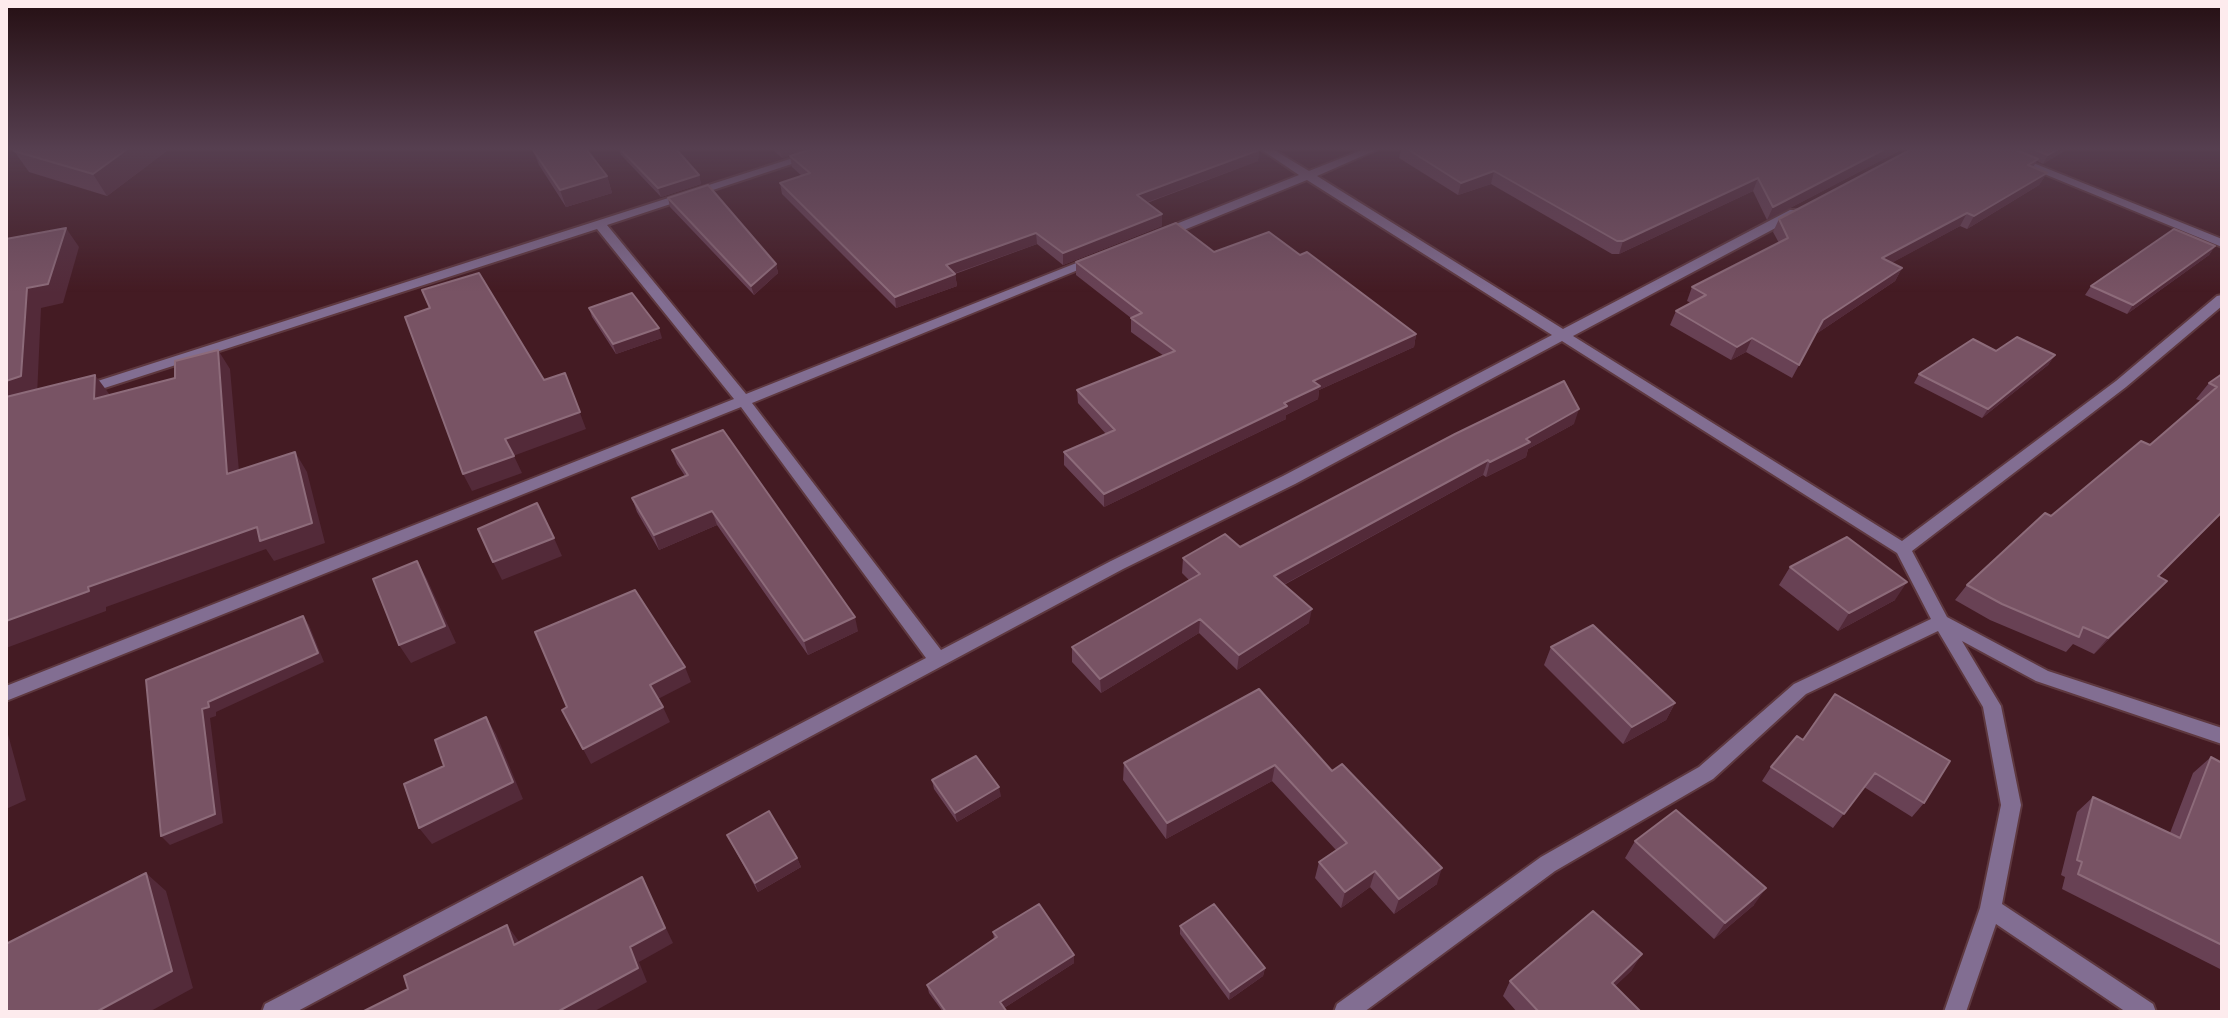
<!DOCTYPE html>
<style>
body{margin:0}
#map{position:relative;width:2228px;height:1018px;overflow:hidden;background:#441b23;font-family:Cabin,sans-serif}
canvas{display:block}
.frame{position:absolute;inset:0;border:8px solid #fdebed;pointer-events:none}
</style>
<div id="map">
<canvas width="2228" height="1018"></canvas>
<div class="frame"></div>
</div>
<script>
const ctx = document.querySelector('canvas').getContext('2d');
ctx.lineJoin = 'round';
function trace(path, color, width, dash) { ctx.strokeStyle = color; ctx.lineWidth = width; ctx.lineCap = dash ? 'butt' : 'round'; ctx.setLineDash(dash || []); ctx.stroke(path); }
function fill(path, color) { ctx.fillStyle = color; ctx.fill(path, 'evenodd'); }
const minor = new Path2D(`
 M818,150h16l-227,75 139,169 343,-136h10l1,3 -348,142 189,247 170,-89 172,-85 269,-141 -245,-155 -143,58h-8v-6l143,-57 -37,-25h12l35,21 53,-21h14l-59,26 246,153 227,-119h8v6l-225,120 329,205 214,-160 101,-85 5,-1v11l-96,81 -214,164 35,66 101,54 174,57v16l-186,-63 -74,-40 39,65 20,99 -19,99 151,100 3,8h-30l-130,-88 -30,88h-22l36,-104 21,-103 -18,-98 -45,-76 -132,63 -93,85 -158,92 -191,141h-30l3,-8 204,-147 158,-90 95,-83 137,-65 -34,-66 -335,-212 -267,143 -172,85 -827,443h-34l3,-8 661,-346 -185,-251 -735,294v-15l728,-287 -137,-170 -508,164h-10l-2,-3 2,-3z
 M1986,150h15l221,89v8z`);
const wall = new Path2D(`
 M168,150l-61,46 -78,-24 -15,-21z
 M533,150l74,26 5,17 -46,14 -27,-42z
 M619,150h58l22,25 2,9 -40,13 -40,-42z
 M773,150h486l-1,11 -111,42 15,23 -99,39 -26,-21 -82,30 2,12 -61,22 -114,-114 -2,-11 22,-7 -10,-9 -2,-11 5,-2 -13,4z
 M1401,150h500l-134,70 -14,-29 -134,63h-7l-121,-70 -33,11 -59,-37z
 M1910,150h156l-23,14 -6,-3 -4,6 14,6 -8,12 -72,44 -7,-3 -69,37 11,5 -7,13 -79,53 -24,44 -46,-26 -15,8 -61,-35 6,-14 15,-8 -4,-2 5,-14 87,-44 -6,-11 6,-13z
 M668,198l108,66 2,9 -24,22 -84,-88z
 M2215,246l-6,9 -82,59 -42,-19 6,-9z
 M1214,252l86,3 116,79 -2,13 -95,43 -1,9 -32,16v4l-182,88 -40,-42v-13l42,-18 -28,-31 -1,-13 87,-34 -33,-24v-14l-55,-43v-13z
 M589,308l73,30 -46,16 -24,-37z
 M1996,351l59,4 -7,10 -66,53 -68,-35 5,-9z
 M2222,374l-63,202 8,5 -73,73 -21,-10 -7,8 -76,-32 -35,-20 12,-15 84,-69 99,-71 51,-44 -5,-2 13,-16z
 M1574,424l-46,25 -2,8 -40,20 -3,-2 -199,110 25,38 -72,47 -38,-37 -98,60 -29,-31v-15l117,-67 -7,-7 1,-15 57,-11z
 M672,450l186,181 -50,24 -91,-130 -58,25 -22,-38 -5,-14 53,-22 -8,-12z
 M1790,567l105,33 -57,31 -59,-46z
 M1551,647l124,56 -9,17 -43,24 -79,-79z
 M1259,689l73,82 105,113 -43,30 -24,-27 -29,21 -26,-30 4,-16 17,-12 -64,-69 -106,58 -43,-59 1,-17z
 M1835,694l89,109 -12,14 -48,-30 -31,41 -71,-47 9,-14 32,-27z
 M2211,757l11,6v207l-160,-81 3,-12 -4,-2 16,-63 16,-15 77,36 23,-60z
 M932,780l69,16 -44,26 -23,-33z
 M727,835l70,23 4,9 -43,25z
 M1635,841l119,64 -40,34 -89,-81z
 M1180,926l85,42 -2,8 -34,24 -49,-66z
 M993,932l81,31 -70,45 3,4h-64l-14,-19 -2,-8 67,-46z
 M1632,970l-17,16 26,26h-124l-14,-16 7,-15z`);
const shadedWall = new Path2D(`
 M126,150h42l-61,46 -14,-22z
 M780,150h29l-27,8z
 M1259,150l-1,11 -121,45v-11z
 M1883,150h18l-134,70 6,-13z
 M2057,150h9l-23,14 5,-9z
 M1494,171l-3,13 -33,11 3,-12z
 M2047,173l-8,12 -72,44 7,-13z
 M699,175l2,9 -40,13 -3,-9z
 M607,176l5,17 -46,14 -6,-17z
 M1758,178l-5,13 -134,63 4,-13z
 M1967,213l-7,13 -85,46 7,-14z
 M1162,214v12l-99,39v-12z
 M66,228l13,19 -16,56 -22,5 -4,88 -31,10v-25l21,-93z
 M1036,233l1,11 -90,32 -1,-11z
 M2215,246l-6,9 -82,59 6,-9z
 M776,264l2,9 -24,22 -3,-9z
 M1902,268l-7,13 -79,53 -24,44 31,-58z
 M955,274l2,12 -61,22 -1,-11z
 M659,328l3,10 -46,16 -3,-10z
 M1416,334l-2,13 -95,43 -1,9 -32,16v4l-182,88v-13l180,-91 29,-22z
 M1752,338l-6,14 -15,8 6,-13z
 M218,350l12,19 11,125 -14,-20z
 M2055,355l-7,10 -66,53 6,-9z
 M565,373l21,56 -73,27 -8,-17z
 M95,375l15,20 -16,4z
 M1579,409l-5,15 -46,25 -2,8 -40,20 4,-15 36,-23z
 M295,452l12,20 18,71 -51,18 -8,-12 -160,58v4l-100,37v-27l82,-34z
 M514,456l8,17 -50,18 -9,-17z
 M1488,460l-5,15 -211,116 2,-15z
 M712,511l5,14 -58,25 -5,-15z
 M2222,512v1l-78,79 14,-16z
 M554,538l8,18 -60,24 -9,-18z
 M417,561l10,18 29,64 -45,20 -12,-18z
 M2167,581l-73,73 14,-16z
 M1907,582l-12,18 -57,31 11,-18z
 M1312,609l-3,14 -72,47 2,-15z
 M303,616l6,9 15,37 -108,50v4l-6,2 13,105 -53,22 -9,-9 41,-127z
 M855,617l3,14 -50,24 -4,-14z
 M1200,619l-1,14 -98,60 -1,-14z
 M685,667l6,15 -35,18 -6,-15z
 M1675,703l-9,17 -43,24 9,-17z
 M663,707l7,15 -79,42 -8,-15z
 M486,717l10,17 27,65 -91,45 -13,-16z
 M6,727l20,73 -20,9z
 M1275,765l-3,16 -106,58 1,-16z
 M999,787l2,9 -44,26 -2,-9z
 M797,858l4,9 -43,25 -3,-9z
 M1442,868l-5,16 -43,30 5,-15z
 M1375,871l-5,16 -29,21 4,-16z
 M146,873l20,18 27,97 -44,24h-53z
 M642,877l31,66 -34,19 8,20 -54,30h-36l73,-65z
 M1766,888l-12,17 -40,34 11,-16z
 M507,925l11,15 7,20 -11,-15z
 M1642,954l-10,16 -29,28 9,-15z
 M1074,955v8l-73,47 -1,-8z
 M1265,968l-2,8 -34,24 1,-8z`);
const building = new Path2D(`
 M14,150h112l-33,24 -79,-23z
 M533,150h54l20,26 -47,14z
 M621,150h56l22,25 -41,13z
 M809,150h450l-122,45 25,19 -99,39 -27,-20 -90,32 9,9 -60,23 -115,-114 30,-10 -20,-17z
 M1409,150h474l-110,57 -15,-29 -135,63h-6l-123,-70 -33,12z
 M1910,150h106l22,9 -10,6 19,8 -73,43 -7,-3 -85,45 20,10 -79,52 -24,45 -47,-27 -15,9 -61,-36 30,-16 -14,-8 96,-49 -9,-19z
 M2035,150h22l-9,5z
 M708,185l68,79 -25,22 -83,-88z
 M1176,223l38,29 55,-20 31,23 7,-3 109,82 -103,47 7,5 -36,17 3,3 -183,88 -40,-42 51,-22 -38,-40 98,-39 -44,-33 11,-5 -66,-51z
 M66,228l-18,56 -21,4 -6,88 -15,5v-142z
 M2174,229l41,17 -82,59 -42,-19z
 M479,273l65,107 21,-7 15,39 -75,27 9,17 -51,18 -58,-157 25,-9 -8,-18z
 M632,293l27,35 -46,16 -24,-36z
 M2017,337l38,18 -67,54 -69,-35 54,-35 23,12z
 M218,350l9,124 68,-22 17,71 -52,18 -3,-14 -169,60 1,4 -83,30v-224l89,-22 -1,24 81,-21v-17z
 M2222,374v138l-64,64 9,5 -59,57 -25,-11 -4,10 -77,-33 -35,-19 78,-72 6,3 90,-75 9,4 67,-58 -8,-4z
 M1564,381l15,28 -53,30 4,3 -40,20 -2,-2 -214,116 38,33 -73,46 -39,-36 -100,60 -28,-32 128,-73 -17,-16 42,-24 15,13 215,-113z
 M723,430l132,187 -51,24 -92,-130 -58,24 -22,-37 56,-23 -16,-25z
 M537,503l17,35 -61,24 -15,-33z
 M1847,537l60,45 -58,31 -59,-46z
 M417,561l28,65 -46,19 -26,-66z
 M635,590l50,77 -35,18 13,22 -80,42 -21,-39 5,-3 -32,-75z
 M303,616l15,37 -110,49 1,5 -7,2 13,105 -54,22 -15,-156z
 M1593,625l82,78 -43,24 -81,-80z
 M1259,689l73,82 10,-7 100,104 -43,31 -24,-28 -30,21 -26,-30 28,-19 -72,-78 -108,58 -43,-60z
 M1835,694l115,67 -26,42 -49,-30 -31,41 -73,-47 26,-31 6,4z
 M486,717l27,65 -94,46 -15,-44 40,-18 -9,-26z
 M976,756l23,31 -44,26 -23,-33z
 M2211,757l11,6v182l-144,-71 4,-12 -5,-2 16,-63 87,41z
 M1676,810l90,78 -41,35 -90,-82z
 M769,811l28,47 -42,25 -28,-48z
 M146,873l26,98 -76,41h-90v-68z
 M642,877l23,51 -35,19 8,21 -81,44h-195l46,-23 -4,-13 103,-51 7,20z
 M1039,904l35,51 -74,47 7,10h-61l-19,-27 70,-48 -4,-5z
 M1214,904l51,64 -35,24 -50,-66z
 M1593,911l49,43 -30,29 29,29h-102l-29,-31z`);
trace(minor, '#5e383f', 4);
fill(minor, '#826e92');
fill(wall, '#684154');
fill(shadedWall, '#532a39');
fill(building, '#785364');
trace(building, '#8d6b7a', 2);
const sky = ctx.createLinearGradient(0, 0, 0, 292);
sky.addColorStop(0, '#250f13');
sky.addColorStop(0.51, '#563f50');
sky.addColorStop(1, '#563f5000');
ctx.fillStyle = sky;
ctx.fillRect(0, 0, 2228, 292);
</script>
